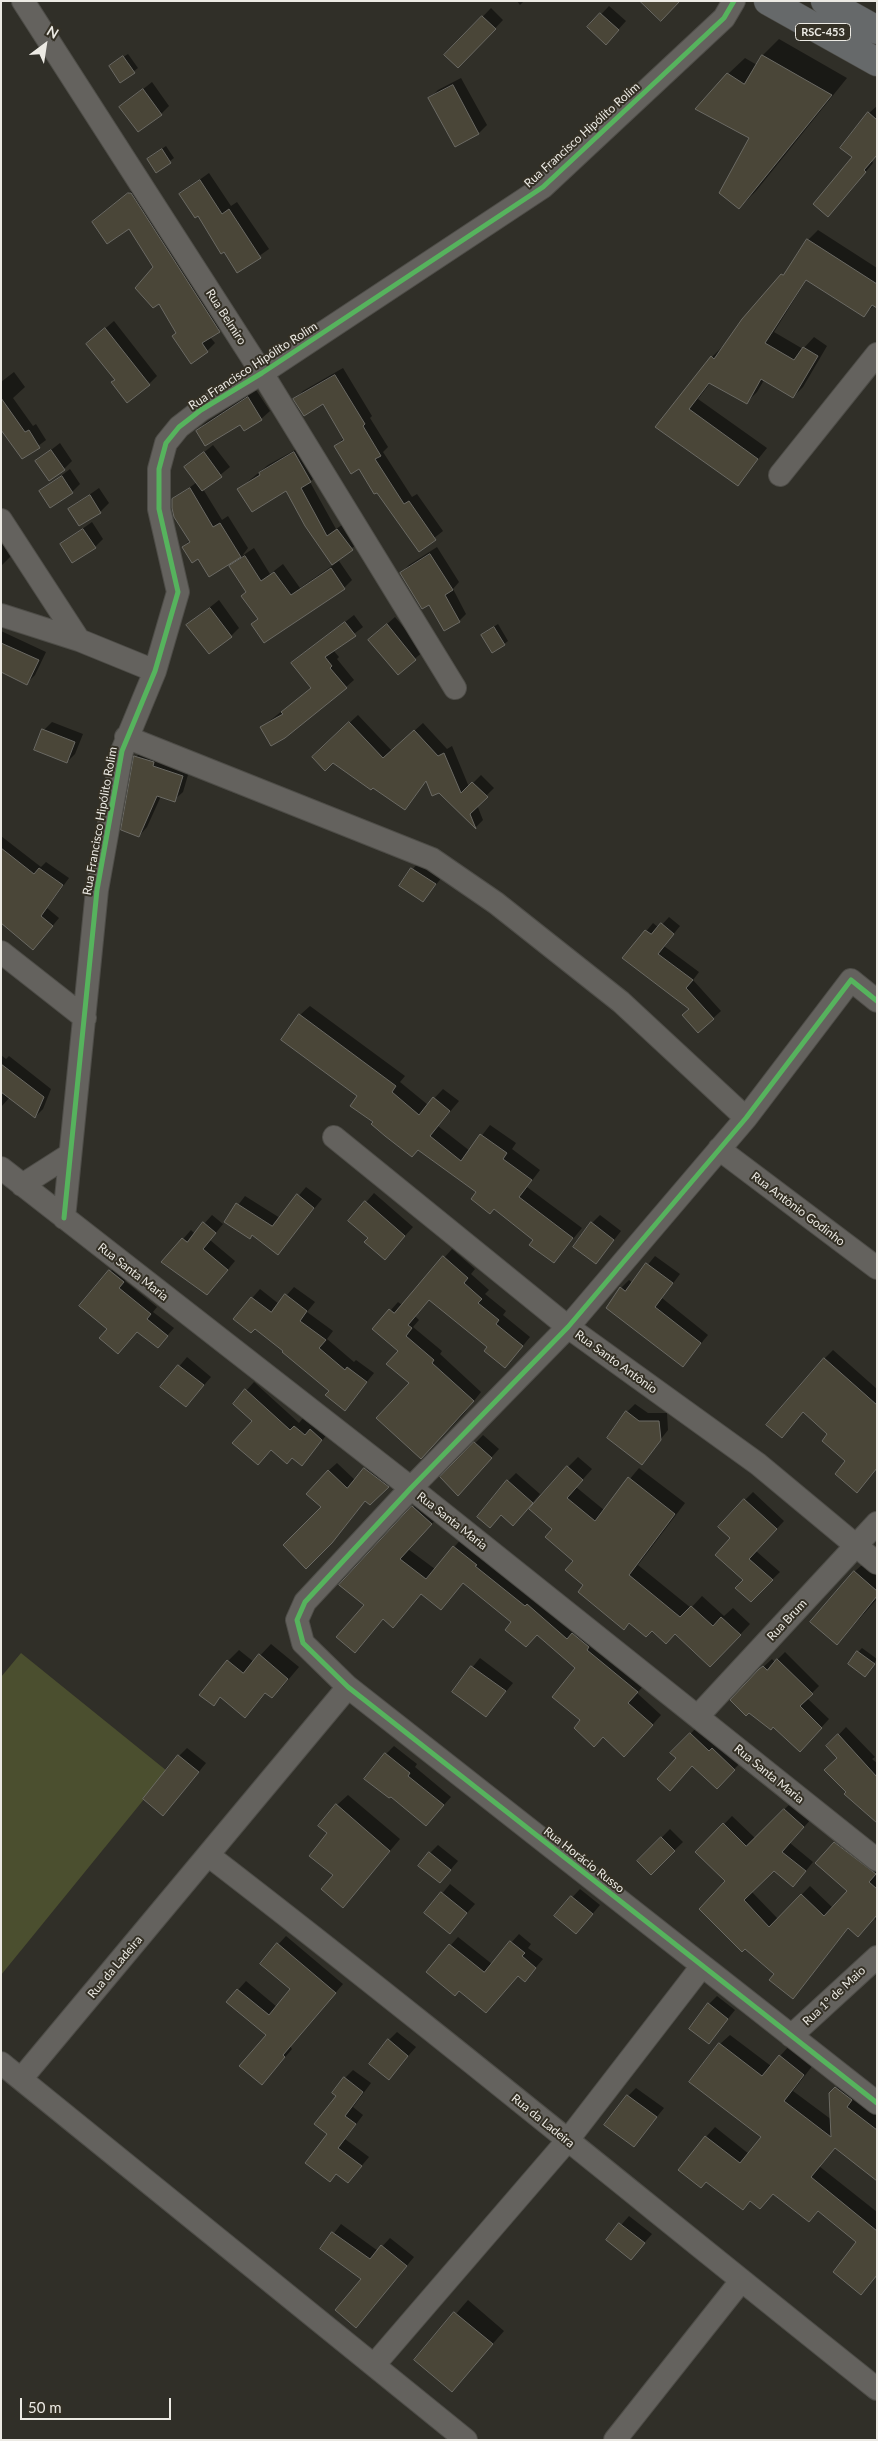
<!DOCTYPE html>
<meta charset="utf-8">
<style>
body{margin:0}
#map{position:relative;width:878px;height:2441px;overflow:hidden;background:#302f28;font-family:Lato,sans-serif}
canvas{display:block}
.frame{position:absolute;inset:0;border:2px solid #eceae4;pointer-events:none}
.north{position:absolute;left:20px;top:20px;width:50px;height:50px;-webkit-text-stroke:4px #343025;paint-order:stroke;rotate:31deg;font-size:14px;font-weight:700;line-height:20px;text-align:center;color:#eceae4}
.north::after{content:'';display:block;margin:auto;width:18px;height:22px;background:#eceae4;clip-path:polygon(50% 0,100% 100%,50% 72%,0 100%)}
.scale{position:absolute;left:20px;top:2398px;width:151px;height:22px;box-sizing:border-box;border:2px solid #eceae4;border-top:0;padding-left:6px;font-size:15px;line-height:18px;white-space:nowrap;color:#eceae4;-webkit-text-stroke:4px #343025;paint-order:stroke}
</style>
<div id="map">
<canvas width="878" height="2441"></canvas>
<div class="frame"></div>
<div class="north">N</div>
<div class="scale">50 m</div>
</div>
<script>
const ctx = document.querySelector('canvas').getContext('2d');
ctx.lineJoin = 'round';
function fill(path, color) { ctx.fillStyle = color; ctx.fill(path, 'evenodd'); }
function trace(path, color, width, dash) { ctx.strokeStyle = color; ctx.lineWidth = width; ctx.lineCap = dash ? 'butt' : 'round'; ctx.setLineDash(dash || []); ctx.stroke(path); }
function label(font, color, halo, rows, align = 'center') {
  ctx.font = font + ' Lato,sans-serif'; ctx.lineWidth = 4; ctx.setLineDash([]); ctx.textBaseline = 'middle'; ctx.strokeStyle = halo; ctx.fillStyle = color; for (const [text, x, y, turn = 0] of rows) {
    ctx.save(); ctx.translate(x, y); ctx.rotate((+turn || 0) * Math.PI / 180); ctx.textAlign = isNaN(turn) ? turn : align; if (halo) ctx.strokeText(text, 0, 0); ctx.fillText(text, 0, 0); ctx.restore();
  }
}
const green = new Path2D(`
 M21,1653l146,118 -166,204v-298z`);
const shadow = new Path2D(`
 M517,1h7l-4,4z
 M609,6l17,15 -20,22 -17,-16z
 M491,8l12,12 -45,47 -12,-12z
 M779,39l68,39 -91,113 -17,17 12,-71 -23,-63 17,-16 12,7 6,-10z
 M128,54l10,14 -17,13 -7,-18z
 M461,78l26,47 -8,8 -23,13 -26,-48 8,-8z
 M152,82l17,24 -8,8 -40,-7z
 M877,106v49l-5,6 1,2 -37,44 33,-94z
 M166,146l8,12 -18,13 -8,-12z
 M209,173l22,33 6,-4 32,47 -31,22 -40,-56 -18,-21z
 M137,186l90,137 -17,14 5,6 -8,8 -30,-19 -22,-65 -26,-40 -35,-5z
 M818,230l59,38v39l-3,-2 -10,10 -57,-36 -33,53 29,17 11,-12 13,9 -24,41 -10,10 -29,-17 -7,12 -10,10 -36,-20 -13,17 69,49 -29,36 -81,-58 55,-69 10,-10 1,1 20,-28 48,-54 17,-26z
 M114,321l43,55 -8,8 -62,-40z
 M343,368l29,48 -2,2 18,29 -5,5 29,45 5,-3 26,37 -24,19 -60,-82 -24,-22 9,-8 -21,-35 -28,-4 8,-8z
 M14,372l11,15 -12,11 20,28 3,-2 10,16 -24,18 -21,-32v-44z
 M256,390l14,21 -9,8 -17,11 -4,-6 -43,7 8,-8z
 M60,443l12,18 -8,8 -27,-8z
 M213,445l17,22 -27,22 19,31 6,-4 20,32 -6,8 12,-8 16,26 13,-10 17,24 39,-27 13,19 -8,8 -80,53 -11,-17 6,-6 -12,-27 -16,-25 7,-7 -40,-2 -15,-10 7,-7 -17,-40 24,-18 -11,-15z
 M302,446l16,28 -8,8 26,47 10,-7 14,20 -28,21 -45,-74h-48l29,-24z
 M70,469l10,15 -8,8 -31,-1z
 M99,488l10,15 -9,9 -21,13 -10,-16z
 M92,522l11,17 -8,8 -34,-3z
 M1,542l10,14 -10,10z
 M437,547l22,35 -6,7 13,25 -7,7 -30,-17 -28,-31 8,-8z
 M219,600l20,28 -8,8 -43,-11z
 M354,615l9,12 -30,23 6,7 -2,2 17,21 -8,7 -84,40 50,-40 -19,-24z
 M395,617l29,34 -26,22 -29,-33z
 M498,624l10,17 -4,3 -22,-9z
 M1,631l45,21 -11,23 -8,8 -24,-11 -2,1z
 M358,715l34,36 31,-28 24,26 5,-3 17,41 12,-12 13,13 -17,17 6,15 -7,7 -49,-47 -22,29 -84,-60z
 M52,722l31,12 -8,20 -8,8 -23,-32z
 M144,749l46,19 -7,24 -9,8 -13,-4 -14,31 -8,9 -3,-79z
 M1,836l40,31 5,-5 23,16 -22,30 12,10 -19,23 -39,-27z
 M420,860l23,16 -20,25 -23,-15z
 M669,917l11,9 -16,20 35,26 -6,8 28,31 -23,21 -8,-23 -66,-51 29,-35 6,5z
 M310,1006l95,70 -5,6 28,23 15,-16 16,12 -21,25 32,25 20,-26 26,18 -4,6 28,21 -13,17 55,41 -28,34 -20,-22 -56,-48 -60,-43 -6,7 -60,-51 7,-9 -59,-81z
 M1,1055l5,4 3,-3 42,33 -8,20 -8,8 -25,-20 -9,10z
 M306,1187l16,12 -44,54 -25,-19 -3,3 -24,-16 19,-25 35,22z
 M374,1193l39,34 -28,31 -15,-20 -20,-17z
 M212,1215l11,9 -13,16 25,21 -20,24 -52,-23 28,-32 4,4z
 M600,1215l21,16 -25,32 -4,-40z
 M452,1249l23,20 -4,5 18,16 -4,4 21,17 -3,4 27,22 -17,21 -24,-11 -59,-49 -15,18 4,4 -6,7 29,24 -2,3 41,38 -19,24 -41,41 -11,-74 -10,-32 -26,-22 24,-27 4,3z
 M655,1256l25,18 -18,24 46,37 -25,30 -62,-77 8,-8 4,3z
 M117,1264l13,11 -5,6 32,26 -4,5 21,16 -16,18 -21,-16 -29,-1 -27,-23z
 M294,1287l21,15 -8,10 26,19 -6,8 27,23 2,-2 18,13 -29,36 -14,-19 -46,-40 -29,-23 -21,-9 25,-29 19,15z
 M833,1350l44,39v66l-30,6 -18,-27 -25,-23 -22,25 42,-77z
 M187,1357l24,20 -25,29 -24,-19z
 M254,1382l45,41 4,-5 11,9 5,-5 11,9 -28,33 -68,-60z
 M635,1404l13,9h19l1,17 -26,33 -15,-51z
 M483,1435l16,14 -41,45 -16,-17z
 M578,1457l14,12 -16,18 28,23 35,-42 46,35 -47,62 53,43 11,-12 22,20 9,-8 17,16 -29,31 -46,-22 -23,-3 -22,-8 -6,6 -39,-43 -10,-24 -21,-33 14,-61z
 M373,1461l23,17 -26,25 -4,-3 -26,33 -34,34 17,-60 5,-36 9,-8 18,17z
 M516,1473l24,21 -19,22 -13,-35z
 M753,1492l31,29 -28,30 24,21 -29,28 -19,-62 13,-38z
 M422,1498l19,16 -33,35 27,20 28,-32 184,145 -10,11 24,22 -27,31 -31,-10 -21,-16 -5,-52 -40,-34 -24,-12 -49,-40 -23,26 -19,-15 -20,24 -18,1 -20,24 2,-37 -25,-20z
 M863,1564l14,12v23l-40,45 17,-72z
 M271,1644l28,23 -16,19 -11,11 -5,-5 -22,24 -24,-20 -8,8 15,-43 11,-11 15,12z
 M862,1648l15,11 -8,12 -11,-19z
 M785,1652l34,34 -12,12 22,21 -22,24 -47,-73 12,-11 3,3z
 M480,1658l33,25 -27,33 -33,-25z
 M697,1727l44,35 -24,25 -24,-22 -15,-7 -6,-5z
 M846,1727l29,30 -3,2 5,4v58l-29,-29 -9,-35 -11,-11z
 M394,1746l23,18 -2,3 36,30 -17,19 -48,-62z
 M187,1748l19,15 -35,43 8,-50z
 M348,1795l52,44 -57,67 -8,-31 -6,-42 8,-28z
 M793,1801l19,17 -22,25 23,19 -12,15 -27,-7 -23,21 27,28 32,-33 23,22 16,-17 -14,-48 8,-8 34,25v62l-3,-4 -25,9 -56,71 -18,-24 -48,-93 -30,-29 35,-36 23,22z
 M670,1829l13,13 -32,31 -12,-12z
 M438,1845l20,16 -18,21 -10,-29z
 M450,1884l25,20 -25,28 -24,-19z
 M580,1889l20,16 -16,19 -28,-9z
 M519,1934l12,10 -3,4 15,11 -11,13 -14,3 -32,37 -27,-22 -32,-18 31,-35 34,27z
 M286,1936l57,48 -53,62 2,3 -22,26 -3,-40 -29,-45 8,-9 31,26 15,-18 -31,-26z
 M717,1996l18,14 -26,32v-38z
 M397,2032l19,15 -27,31v-38z
 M730,2035l41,31 18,-20 24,19 -20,26 39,29 -2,-26 16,-16 9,19 22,18v64l-41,-32 -17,19 58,46v63l-19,-33 -39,-32 -10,11 -35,-28 -23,7 -8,8 -37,-71 9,-10 34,27 13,-18 -42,-92z
 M353,2070l18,13 -18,24 10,8 -18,24 24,18 -21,25 -11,-9 -8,-39 9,-38 7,-18z
 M636,2088l28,20 -30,37 -6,-49z
 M629,2216l23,18 -21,24 -23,-18z
 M341,2224l37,27 12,-13 24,19 -50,61 -1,-39 -41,-30z
 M468,2300l36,31 -52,59 -36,-30z`);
const building = new Path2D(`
 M640,1h40l-19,20z
 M600,13l19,17 -13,15 -19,-18z
 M482,16l14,13 -38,39 -14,-13z
 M762,55l70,40 -93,114 -20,-16 30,-55 -54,-29 32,-36 17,11z
 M123,56l12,17 -15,10 -11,-17z
 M453,85l26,49 -24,13 -27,-49z
 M143,89l19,26 -24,17 -19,-25z
 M868,112l9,8v35l-13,15 2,2 -38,45 -15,-13 39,-47 -12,-9z
 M162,149l9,14 -15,10 -9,-14z
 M200,180l22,34 7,-5 32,49 -24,15 -13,-21 -3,2 -23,-38 -3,2 -16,-24z
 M128,193h3l89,139 -18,11 6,9 -17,12 -19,-28 4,-3 -17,-29 -6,4 -18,-20 18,-21 -24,-38 -22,15 -15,-22z
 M807,239l70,45v24l-5,-3 -8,12 -58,-37 -41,63 29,17 9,-13 15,9 -25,42 -32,-19 -14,25 -38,-21 -20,26 69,50 -20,27 -83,-59 56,-71 3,3 28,-40 39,-45 2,1z
 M105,328l45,57 -23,18 -16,-21 4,-2 -29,-36z
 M335,375l30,49 -2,2 18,30 -6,3 29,45 5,-3 27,39 -17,12 -42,-59 -3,1 -15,-25 -8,5 -17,-28 10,-6 -21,-36 -19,12 -11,-17z
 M248,397l14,23 -18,11 -4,-6 -35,21 -9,-15z
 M1,398l24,34 4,-2 11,18 -18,11 -21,-29z
 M51,450l14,20 -16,11 -14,-20z
 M204,452l18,25 -20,14 -18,-24z
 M294,452l17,30 -10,6 26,48 10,-7 16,21 -21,15 -27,-39 -19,-35 -34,21 -15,-23 23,-14 -1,-2z
 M62,476l11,17 -23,15 -11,-17z
 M190,488l23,39 7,-4 21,34 -32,20 -11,-18 -6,4 -10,-16 8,-5 -16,-25 -2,-9v-9z
 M90,495l11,18 -22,13 -11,-17z
 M83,529l13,19 -24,15 -12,-19z
 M430,554l23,36 -8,5 15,27 -16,9 -15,-26 -7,4 -22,-36z
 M245,556l16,25 13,-9 17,23 40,-27 14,21 -81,54 -13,-19 7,-5 -17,-23 5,-4 -17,-26z
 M210,608l22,29 -23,17 -23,-29z
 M345,622l11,14 -31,21 7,9 -2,2 17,20 -62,50 -14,8 -11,-19 23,-13 -2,-2 30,-24 -20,-25z
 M387,624l29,36 -18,15 -30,-35z
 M494,627l11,18 -13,8 -11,-18z
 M1,643l38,17 -12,25 -26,-13z
 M349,722l34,36 31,-28 24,26 6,-3 17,40 11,-11 16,15 -18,17 6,15 -37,-36 -7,3 -6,-15 -21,29 -32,-22 -2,2 -38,-27 -8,8 -13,-14z
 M42,729l33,13 -8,21 -33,-13z
 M134,756l20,6 -1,4 30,10 -8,26 -18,-6 -18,41 -18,-7z
 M1,848l33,26 5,-6 24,17 -22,31 12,10 -20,24 -32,-27z
 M411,868l25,16 -13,18 -24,-16z
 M661,923l13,11 -16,20 35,26 -7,8 28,31 -16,14 -16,-18 7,-6 -67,-51 23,-28 6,4z
 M299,1014l97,72 -4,6 27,23 14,-18 17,14 -20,25 31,25 19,-27 27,19 -4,6 29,21 -13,17 54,41 -19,25 -25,-18 4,-5 -39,-31 -4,5 -19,-15 5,-7 -58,-42 -6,7 -27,-21 -14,-12 2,-2 -23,-16 7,-10 -76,-56z
 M1,1064l43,33 -9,21 -34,-26z
 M297,1194l17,14 -36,47 -26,-20 -2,4 -26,-17 12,-19 36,23z
 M365,1201l40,35 -20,24 -21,-18 4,-4 -20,-17z
 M203,1222l13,11 -13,16 25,21 -21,25 -46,-33 21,-24 5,4z
 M591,1222l23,18 -18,24 -23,-17z
 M443,1256l25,22 -4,5 18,16 -4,4 21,17 -3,4 27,22 -18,22 -21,-17 3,-4 -58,-47 -21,25 4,3 -6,8 28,24 -2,3 42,38 -53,58 -45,-41 33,-35 -23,-19 12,-13 -26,-22 17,-20 5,4z
 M646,1263l27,20 -18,24 46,36 -18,24 -77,-59 14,-21 5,4z
 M109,1270l15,12 -5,6 32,26 -4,5 21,17 -10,12 -21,-16 -19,22 -19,-16 8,-9 -28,-23z
 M285,1294l22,17 -7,10 26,19 -7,8 26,22 2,-3 20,15 -22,29 -20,-16 4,-4 -47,-39 1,-1 -28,-22 -4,4 -18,-14 18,-22 20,15z
 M824,1358l53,47v63l-20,25 -22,-19 10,-13 -23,-20 5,-7 -24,-22 -21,26 -16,-13z
 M178,1365l26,20 -18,22 -26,-20z
 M245,1389l45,41 4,-4 11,9 5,-6 12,11 -20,26 -10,-8 -5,6 -16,-14 -13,15 -26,-22 20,-22 -19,-17z
 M626,1411l13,10h20l2,19 -19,25 -35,-27z
 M474,1442l18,16 -34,38 -18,-19z
 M567,1466l16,14 -16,18 28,23 33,-44 47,37 -46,61 51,42 11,-11 22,20 8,-9 20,18 -31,32 -35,-33 -9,10 -14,-13 -6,6 -17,-14 -5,7 -46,-38 5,-7 -18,-15 8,-9 -28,-24 7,-8 -23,-20z
 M364,1468l25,19 -19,18 -5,-4 -33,42 -26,26 -23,-24 38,-38 -15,-13 22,-24 19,18z
 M507,1480l26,23 -20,23 -12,-11 -11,13 -13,-11z
 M744,1499l33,30 -28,30 24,21 -22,22 -16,-14 8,-8 -28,-25 15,-17 -12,-11z
 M412,1506l20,18 -32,35 26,20 27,-33 24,19 -2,1 50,40 2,-2 40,35 5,-6 17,14 -2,3 51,42 -10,11 25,22 -29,32 -21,-20 -9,10 -20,-19 6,-8 -28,-23 23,-29 -38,-33 -11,12 -21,-17 6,-8 -48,-39 -22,27 -20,-16 -28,34 -10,-9 -28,34 -19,-16 28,-32 -25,-20z
 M854,1571l23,20v5l-40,49 -27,-23z
 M857,1651l18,13 -10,13 -17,-13z
 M259,1654l29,25 -16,19 -7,-5 -20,25 -25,-21 -6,9 -15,-11 28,-35 16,13z
 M777,1659l36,35 -13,12 22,22 -22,24 -27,-25 -2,3 -22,-17 -3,3 -16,-16 29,-31 4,-3 4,4z
 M471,1666l35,25 -20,26 -34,-25z
 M690,1733l19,18 3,-3 23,22 -18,19 -25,-23 -22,25 -13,-12 19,-21 -6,-5z
 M838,1734l39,43v46l-33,-29 2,-2 -22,-22 13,-12 -11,-12z
 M385,1753l25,20 -2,3 36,29 -18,21 -35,-29 -2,1 -25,-19z
 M178,1755l21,17 -36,44 -20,-17z
 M336,1804l54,47 -47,57 -22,-19 12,-14 -24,-19 18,-23 -9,-7z
 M784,1809l20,18 -22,25 24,19 -13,16 -19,-16 -30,29 25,27 32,-33 23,22 23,-25 -32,-28 19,-21 42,32 -7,8 8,7v26l-19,22 -10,-9 -55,71 -24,-19 5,-6 -29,-25 -3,3 -43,-43 26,-28 -30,-29 28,-29 23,23z
 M661,1837l14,14 -24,24 -14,-14z
 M429,1852l22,18 -11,13 -22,-17z
 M441,1892l26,21 -17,21 -26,-21z
 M571,1896l22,18 -17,20 -22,-18z
 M510,1941l15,12 -3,3 14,12 -11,14 -7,-6 -32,37 -27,-22 -4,5 -29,-24 23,-28 35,28z
 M277,1943l59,50 -53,62 2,2 -23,28 -23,-19 27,-31 -40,-33 11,-13 32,26 21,-26 -30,-25z
 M708,2003l20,16 -19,25 -20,-15z
 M388,2039l20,17 -19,24 -20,-16z
 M719,2043l43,33 17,-21 25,20 -20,26 47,36 -2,-44 6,-6 17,13 -5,7 30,23v51l-42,-33 -24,29 66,54v44l-16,20 -28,-23 23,-30 -38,-31 -9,11 -36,-28 -13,15 -10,-8 -7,9 -37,-28 -5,6 -23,-18 27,-34 35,27 21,-26 -72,-55z
 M344,2077l19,15 -18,24 11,8 -18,24 24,18 -14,17 -12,-9 -6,8 -25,-19 22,-29 -13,-10 22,-28 -4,-3z
 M627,2095l30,22 -23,30 -30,-22z
 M619,2223l26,20 -14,17 -25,-20z
 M332,2232l38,27 11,-14 26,21 -51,62 -21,-18 26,-31 -41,-30z
 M454,2312l39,32 -41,48 -38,-32z`);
const minor = new Path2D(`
 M23,1l239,372 193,315
 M780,475l97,-121
 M1,520l78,120
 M1,615l78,25 76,31
 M126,737l306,122 64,44 125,99 125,116
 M1,952l84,66
 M877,1001l-26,-21 -105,138 -178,209 -157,161 -106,114 -8,18 6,23 45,44 529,416
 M334,1137l234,190 190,137 119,99
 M719,1149l158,119
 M1,1168l410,320 466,372
 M22,1185l47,-30
 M64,1218l33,-328 25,-139 33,-80 23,-79 -19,-83v-40l7,-26 13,-16 22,-17 61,-37 281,-186 181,-169 10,-17
 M698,1716l179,-193
 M208,1855c226,174 446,356 669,534
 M791,2036l86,-79
 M1,2063l465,377
 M21,2079l327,-392
 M374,2365l193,-224 135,-175
 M615,2440l126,-159`);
const major = new Path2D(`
 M768,1l109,61
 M825,1l52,29`);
const cycleway = new Path2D(`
 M877,1001l-26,-21 -105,138 -178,209 -157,161 -106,114 -8,18 6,23 45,44 529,416
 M64,1218l33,-328 25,-139 33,-80 23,-79 -19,-83v-40l7,-26 13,-16 22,-17 61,-37 281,-186 181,-169 10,-17`);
const shields = [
 [823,32,55]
];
const shieldNames = [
 ["RSC-453",823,32]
];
const streetNames = [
 ["Rua Francisco Hipólito Rolim",582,135,-42],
 ["Rua Belmiro",226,317,57],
 ["Rua Francisco Hipólito Rolim",253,366,-33],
 ["Rua Francisco Hipólito Rolim",100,821,-80],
 ["Rua Antônio Godinho",798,1209,37],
 ["Rua Santa Maria",133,1272,38],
 ["Rua Santo Antônio",616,1362,36],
 ["Rua Santa Maria",452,1521,38],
 ["Rua Brum",787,1620,-47],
 ["Rua Santa Maria",769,1774,39],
 ["Rua Horácio Russo",584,1860,38],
 ["Rua da Ladeira",115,1967,-50],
 ["Rua 1º de Maio",834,1996,-43],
 ["Rua da Ladeira",543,2121,39]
];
fill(green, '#4b4f2f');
fill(shadow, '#0007');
fill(building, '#4a4638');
trace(building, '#6b6a64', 1);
trace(minor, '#4e4d48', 24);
trace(major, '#4e4d48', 29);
trace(minor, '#64625e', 22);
trace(major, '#66696a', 28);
trace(cycleway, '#56b35d', 5);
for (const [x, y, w] of shields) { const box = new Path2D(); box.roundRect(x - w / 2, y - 8.5, w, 17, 4); ctx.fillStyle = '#343025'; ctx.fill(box); trace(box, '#eceae4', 1); }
label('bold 11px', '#eceae4', null, shieldNames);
label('12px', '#eceae4', '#343025', streetNames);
</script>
